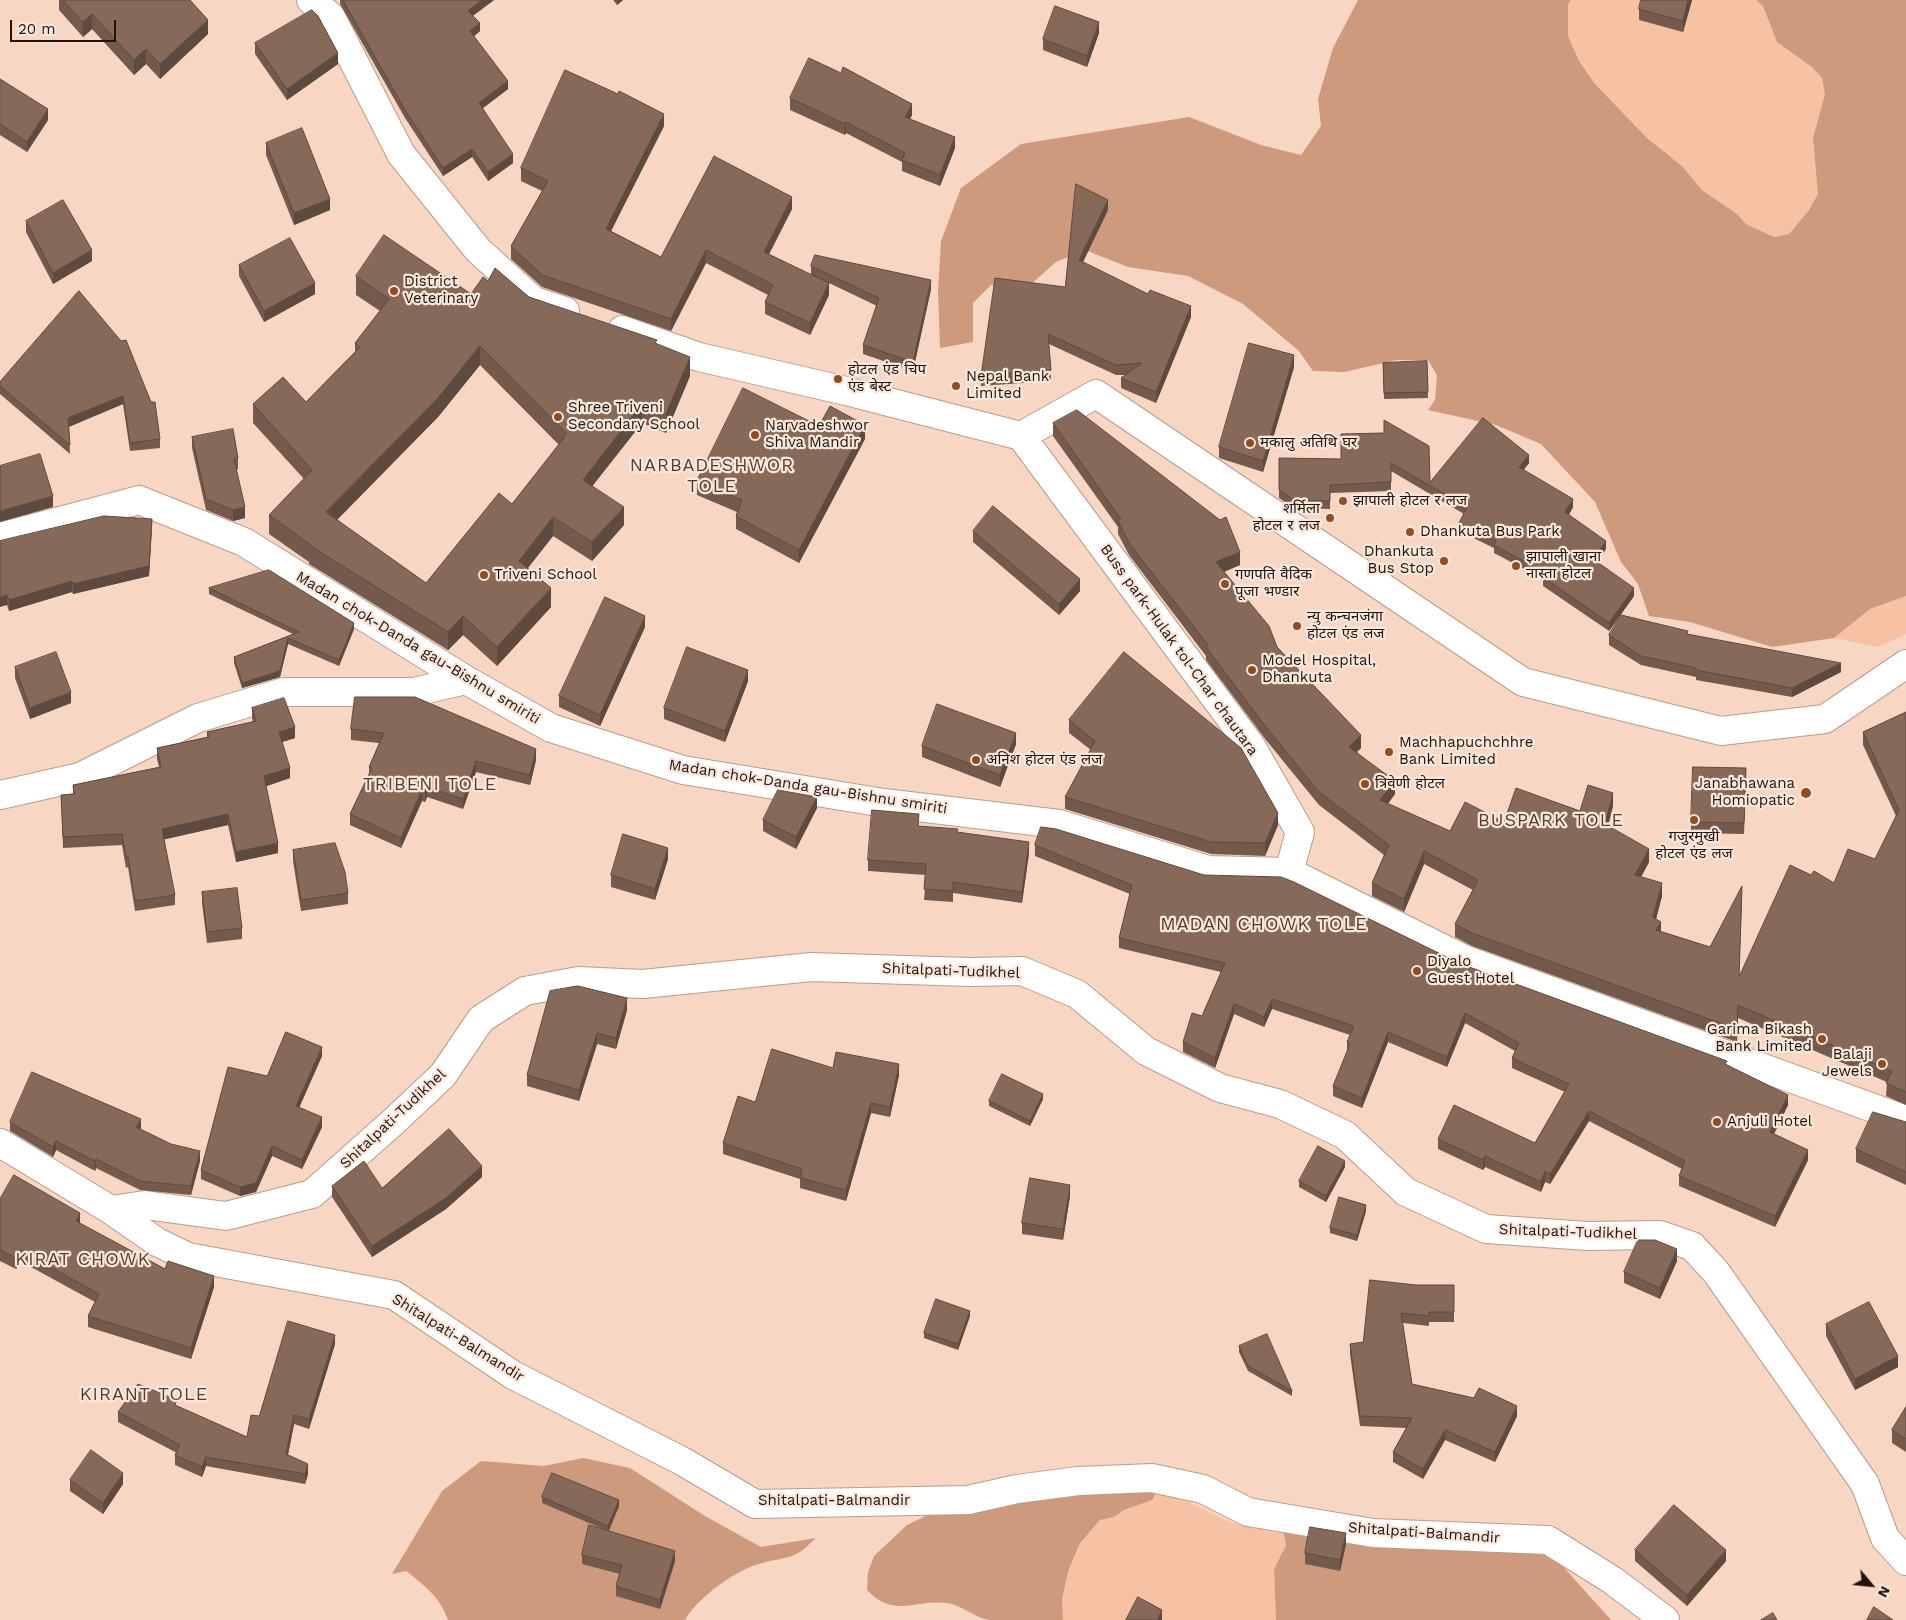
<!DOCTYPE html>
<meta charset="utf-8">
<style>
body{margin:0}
#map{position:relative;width:1906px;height:1620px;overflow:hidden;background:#f8d6c4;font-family:"Work Sans",sans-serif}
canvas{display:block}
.north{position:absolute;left:1846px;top:1560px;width:50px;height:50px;-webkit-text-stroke:4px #fbe7dc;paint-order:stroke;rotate:118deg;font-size:14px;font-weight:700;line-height:20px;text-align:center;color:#20140e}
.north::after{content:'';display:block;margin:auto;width:18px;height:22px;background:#20140e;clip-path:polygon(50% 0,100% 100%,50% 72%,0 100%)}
.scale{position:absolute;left:10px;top:20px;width:106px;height:22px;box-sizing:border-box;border:2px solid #20140e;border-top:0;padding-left:6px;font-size:15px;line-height:18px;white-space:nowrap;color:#20140e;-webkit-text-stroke:4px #fbe7dc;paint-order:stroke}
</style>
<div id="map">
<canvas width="1906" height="1620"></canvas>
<div class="north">N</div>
<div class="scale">20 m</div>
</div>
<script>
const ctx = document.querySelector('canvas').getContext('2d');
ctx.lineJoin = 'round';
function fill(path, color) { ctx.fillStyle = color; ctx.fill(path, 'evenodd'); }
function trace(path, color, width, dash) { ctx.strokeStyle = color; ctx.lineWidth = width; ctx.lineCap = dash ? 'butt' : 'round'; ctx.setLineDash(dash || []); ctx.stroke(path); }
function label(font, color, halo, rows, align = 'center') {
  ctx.font = font + ' "Work Sans","Noto Sans Devanagari",sans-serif'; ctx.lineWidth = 4.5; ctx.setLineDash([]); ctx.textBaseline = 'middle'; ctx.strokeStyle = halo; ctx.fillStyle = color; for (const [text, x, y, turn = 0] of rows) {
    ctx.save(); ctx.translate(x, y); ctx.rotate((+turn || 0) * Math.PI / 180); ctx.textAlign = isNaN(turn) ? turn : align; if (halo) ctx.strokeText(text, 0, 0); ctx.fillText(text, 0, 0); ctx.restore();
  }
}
const green = new Path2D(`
 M1571,0h185l7,6 14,36 35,25 10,11 3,16 -12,44 5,56 -9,16 -20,24 -15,3 -28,-13 -9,-10 -35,-24 -19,-23 -36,-29 -52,-54 -16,-23 -11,-25v-32z
 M1906,596v38l-28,13 -44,-9 36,-29z
 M1159,1488l73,35 51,7 3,15 -12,24 2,51h-213l-1,-21 7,-30 11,-26 20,-23 14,-3 10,-7 28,-10z`);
const forest = new Path2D(`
 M1358,0h213l-3,4v32l11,25 16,23 52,54 36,29 19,23 35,24 9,10 28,13 15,-3 20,-24 9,-16 -5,-56 12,-44 -3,-16 -10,-11 -35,-25 -14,-36 -7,-6h150v596l-36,13 -36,29 -62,9 -82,-25 -41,-6 -11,-32 -17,-22 -26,-60 -54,-58 -45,-19 -68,-15 7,-10 2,-25 -9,-15h-31l-53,12 -31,-1 -14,-20 -56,-47 -55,-28 -60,-9 -43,-17 -29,12 -26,23h-39l-18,18v39l-33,6 -2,-57 3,-50 20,-53 60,-44 168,-27 72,28 40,10 20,-29 -3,-27 15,-51z
 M583,1458l47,10 75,48 56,31 55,-9c-22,22 -26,18 -54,25 -25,6 -65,35 -77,57h-237c-7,-22 -24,-35 -42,-49l-14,3 50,-83 39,-30 63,5z
 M1159,1488l-7,12 -28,10 -10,7 -14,3 -20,23 -11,26 -7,30 1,21c-24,0 -50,0 -74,0 -14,-2 -27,-15 -42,-17 -34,-4 -52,16 -80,-13l1,-18 6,-16 33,-31 62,-30z
 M1283,1530l267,22 61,68h-335l-2,-51 12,-24z`);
const street = new Path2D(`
 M311,0l20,17 70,137 77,96 56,51 31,10
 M622,330l77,27 147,34 175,45 75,-42 427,288 198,49 104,-12 81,-55
 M1021,436l230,310 49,86 -11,40 177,88 440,160
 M0,537l139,-37 105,42 222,138 85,48 132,42 201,33 175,21 149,46 81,2
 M0,795l80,-18 118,-59 86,-26h130l52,-12
 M0,1143l111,67 46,32 31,15 206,38 119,80 169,86 73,43 213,-4 49,-11 61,-8 74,-3 51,11 45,23 125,21 175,7 64,40 53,40
 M111,1210l34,-5 81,11 86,-22 81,-72 50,-47 38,-56 44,-28 53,-10 65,3 168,-17 159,5 52,-1 55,23 69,57 74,37 60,16 65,31 61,57 80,37 102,7 72,-1 32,11 24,26 149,212 20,54 21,23`);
const wall = new Path2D(`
 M59,0h131l18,34 -48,45 -14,-15 -12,11 -42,-46 -9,8 -24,-27z
 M340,0h154l-21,16 7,15 -6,5 34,53 -25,19 30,55 -25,18 -16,-24 -29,19 -38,-58 -65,-114z
 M613,0h10l-6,5z
 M1692,0l-9,32 -44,-12v-11z
 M1099,33l-12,34 -44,-17v-11z
 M255,43l83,21 -51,36 -32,-46z
 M0,79l48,41 -21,32 -27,-17z
 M790,98l122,17 -2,4 45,29 -15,38 -38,-15v-9l-56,-29 -1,2 -55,-25z
 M664,126l-53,105 50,26 131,-48 -23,45 42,21v-9l120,23 -18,82 -50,-17v-9l14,-39 -48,-23v12l-19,40 -45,-21v-12l3,-7 -62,-32 -35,68 -129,-44 -31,-28v-13l31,-55 -21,-10v-13z
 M266,143l64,67 -36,15 -28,-70z
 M1108,210l-25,52 108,55 -35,86 -35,-15v-10l4,-3h-9l-67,-31 2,37 -70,5v-10l84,-89z
 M26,221l66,40 -39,23 -27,-52z
 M239,265l76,29 -51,28 -25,-46z
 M356,276l115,18 17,-13 41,16 128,47 33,32 -24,57 -24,-10 -50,63 32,39 -32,36 -39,-25 -25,32 23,39 -54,59 -34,-31 -15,15 -139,-86v-2l-40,-28v-19l35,-36 -51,-56v-19l53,-2 49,-50v-9l25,-32 -24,-16zM480,365l79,80 -47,59 -86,79 -89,-63 101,-103z
 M79,291l81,148v9l-30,3 -7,-47 -54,23 1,27 -70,-60v-12z
 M1427,361l1,37 -44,1 -1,-36z
 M1294,367l-31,105 -44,-14v-11z
 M1053,423l187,142 -16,7 53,75 84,101 -4,4 38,42 -7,10 62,27 163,-25 -5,20 41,36 -8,15 21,19 -6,23 5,13 49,15 32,-48 -3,77 72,-101 23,8 41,-24 21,-43 -33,-71v-13l43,-20v393l-20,-9 1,-14 -149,-64 -1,24 -265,-96 -17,-9v-13l18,-34 -49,-26 -20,48 -32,-16v-13l12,-28 -65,-50 -53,-65 -60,-80v-4l-77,-101 -11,-21v-7l-65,-91z
 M819,426l46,13 -66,124 -63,-34v-13l1,-4 -40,-17v-14z
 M1341,434l89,48 99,-19 -6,7 50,37 -4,8 37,34 -9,13 37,34 -25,35 -66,-45v-7l-49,-26v-5l-35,-17v-8l5,-9 -73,-43v20l-61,2v16l-36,-1 -15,-10v-40l62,1z
 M192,437l46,21v11l-2,1 9,48 -12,3 -27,-11 -14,-62z
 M152,530l-3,46 -76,18 -1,-2 -63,19 -2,-6 -7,-64z
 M973,531l107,60 -21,24 -86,-73z
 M209,588l145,41 -15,37 -51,-22 -8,33 -38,11 -8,-25v-6l59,-23 -84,-40z
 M645,627l-45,99 -41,-19v-11z
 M1609,635h79l153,37 -49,25 -96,-17v-3l-55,-12 -32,-20z
 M15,667l56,36 -41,16 -15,-41z
 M748,681l-23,61 -61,-23v-11z
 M355,697l181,63 -6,25 -54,-13 -13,37 -36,-12 -2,5 -3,-1 -21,47 -51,-23v-11l19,-40v-7l10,-24 -28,-3v-11z
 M252,708l43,30 -13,4 8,36 -24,8 12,67 -42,9 -8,-37 -64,14 11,56v10l-40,6 -7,-44 -2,1 -4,-23 -59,3 -2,-53 12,-1v-9l86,-18 -2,-8v-11l50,-11v-5l46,-10 -1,-4z
 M1069,720l209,105 -13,31 -54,-2 -146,-45v-12l26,-47 -22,-17z
 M1016,744l-16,43 -78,-30v-11z
 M1746,779l-2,55 -53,-1v-11z
 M817,808l-21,41 -33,-18v-11z
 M919,826l39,6 71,21 -7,50 -69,-10v9l-29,-2 2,-25 -58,-4v-11z
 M1035,845l426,119 266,101 61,40 -14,29 34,26 -33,67 -96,-41v-10l3,-7 -93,-48 -39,63 -5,-2 -4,10 -56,-25 -2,3 -45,-21v-10l97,4 30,-51 -53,-24v-10l3,-7 -50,-28 -18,44 -59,-25 -26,66 -29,-12v-10l14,-34v-10l3,-7 -78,-26 -8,18 -30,-13 -19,54 -32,-16v-10l19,-26 19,-44 -102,-24v-10l11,-44 -95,-38z
 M293,850l55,43v11l-47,7 -8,-50z
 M668,859l-13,41 -44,-13v-12z
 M202,892l40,36v11l-35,4 -5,-40z
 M627,1010l-11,39 -19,-5 -18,57 -52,-15v-11z
 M322,1056l-23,51 23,20 -20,42 -30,-13 -16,36 -16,4 -39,-17v-9l66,-94z
 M833,1068l66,7 -9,42 -19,-4 -25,88 -46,-13v-9l-77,-25v-11l32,-41z
 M1043,1099l-13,27 -41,-20v-5z
 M10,1122l131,6 -1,1 60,32 -9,34 -51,-5 -44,-22 -1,3 -39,-21 -3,7 -43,-26z
 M1906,1122v63l-50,-23v-13z
 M1345,1167l-19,35 -27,-15v-6z
 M482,1177l-36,32 -74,48 -40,-60v-11l50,2z
 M1070,1196l-7,44 -41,-6v-11z
 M0,1199l80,25 85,45 49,18 -23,72 -103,-32v-11l7,-14 -75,-41 -4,8 -16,-8z
 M1366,1211l-9,30 -27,-8v-5z
 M1677,1261l-17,38 -36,-16v-11z
 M1416,1285h38v37h-25v4l-26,-3 9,61 105,32 -22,46 -50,-22 -22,39 -30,-17v-10l13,-24 -46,-2 -10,-72v-10l13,-2z
 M970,1316l-12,34 -34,-12v-5z
 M1826,1324l72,43 -43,23 -29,-54z
 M335,1344l-26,85 -15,-5 -6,31 20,19 -3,10 -99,-18 -4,11 -27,-12v-10l2,-2 -59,-31v-10l59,-6 70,31 12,-21z
 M1239,1346l53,45v5l-44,-25 -9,-19z
 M1906,1407v45l-14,-9v-13z
 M70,1480l53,4 -20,30 -33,-23z
 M542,1497l77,9 -10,25 66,30 -15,48 -44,-13v-10l4,-12 -38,-10v-9l21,-26 -61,-26z
 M1346,1544l-6,27 -35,-7v-11z
 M1635,1550l91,11 -39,45 -52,-45z`);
const shadedWall = new Path2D(`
 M482,0h12l-26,19v-8z
 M617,0h6l-6,5z
 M1688,0h4l-9,32v-11z
 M92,14v15l-9,8v-15z
 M208,20v14l-48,45v-15z
 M1099,22v11l-12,34v-11z
 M480,23v8l-10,9v-9z
 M146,49v15l-12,11v-15z
 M338,53v11l-51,36v-11z
 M508,81v8l-29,22v-8z
 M912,104v11l-7,13v-11z
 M48,109v11l-21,32v-10z
 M664,114v12l-58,115v-12z
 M846,122v11l-1,2v-11z
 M955,137v11l-15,38v-11z
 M472,149v8l-29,19v-8z
 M513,154v9l-25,18v-9z
 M792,197v12l-28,55v-12z
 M330,199v11l-36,15v-12z
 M1108,200v10l-29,60v-10z
 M92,250v11l-39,23v-11z
 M706,250v13l-35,68v-12z
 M931,280v9l-18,82v-9z
 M315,283v11l-51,28v-11z
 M829,283v12l-19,40v-12z
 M1191,306v11l-35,86v-11z
 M480,346v19l-42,52 -112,114v-19z
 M1294,355v12l-31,105v-11z
 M690,357v19l-24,57v-19z
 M123,396v8l-55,23v-9z
 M642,404v19l-59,75v-18z
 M865,425v14l-66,124v-13z
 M1529,455v8l-10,13v-9z
 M53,496v11l-53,15v-11z
 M1573,499v8l-8,14v-9z
 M245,507v11l-12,3v-11z
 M624,507v18l-32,36v-19z
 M553,517v19l-34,43v-18z
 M152,519l-3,57 -76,18v-10z
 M1606,541v8l-13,19v-9z
 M1240,552v13l-24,10v-13z
 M1080,579v12l-21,24v-11z
 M72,581v11l-63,19v-11z
 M551,588v19l-54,59v-19z
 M1634,588v8l-25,35v-8z
 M7,595v10l-7,2v-10z
 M463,616v19l-15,15v-18z
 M645,616v11l-45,99v-11z
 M354,623v6l-15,37v-6z
 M288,638v6l-8,33 -38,11v-5z
 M1841,663v9l-49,25v-9z
 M748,670v11l-23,61v-11z
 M71,692v11l-41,16v-11z
 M295,727v11l-16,5v-11z
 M1016,733v11l-16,43v-12z
 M1361,735v13l-12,11v-12z
 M536,749v11l-6,25v-10z
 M476,761v11l-13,37v-10z
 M290,768v10l-26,9v-11z
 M1395,781v13l-15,19v-13z
 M427,787v10l-2,5v-11z
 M422,790v11l-21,47v-10z
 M1613,793v13l-8,31v-13z
 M817,797v11l-21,41v-12z
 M1278,813v12l-13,31v-13z
 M228,814v11l-66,15v-11z
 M1029,842v11l-7,50v-11z
 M278,843v10l-42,9v-10z
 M668,848v11l-13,41v-11z
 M1649,849v13l-14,26v-13z
 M1424,851v13l-20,48v-13z
 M1662,883v13l-9,34v-13z
 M1661,922v13l-5,-5z
 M627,998v12l-11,39v-11z
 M1272,999v10l-8,18v-10z
 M1234,1004v10l-19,54v-10z
 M1465,1013v10l-18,44v-10z
 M1388,1032v10l-26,66v-10z
 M597,1033v11l-18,57v-11z
 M322,1047v9l-26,59v-9z
 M899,1064v11l-9,42v-10z
 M1043,1094v5l-13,27v-5z
 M1788,1095v10l-18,37v-10z
 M871,1103v10l-25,88v-11z
 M1589,1111v10l-39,63v-10z
 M322,1117v10l-20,42v-9z
 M141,1119v9l-5,8v-9z
 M56,1141v9l-3,7v-10z
 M272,1146v10l-16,36 -16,4v-9z
 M1808,1150v10l-33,67v-11z
 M200,1151v10l-9,34v-9z
 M1485,1156v11l-2,3v-10z
 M96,1159v9l-1,3v-10z
 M1345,1161v6l-19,35v-6z
 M482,1166v11l-36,32 -74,48v-11z
 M1545,1171v11l-4,10v-10z
 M1070,1185v11l-7,44v-11z
 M1366,1205v6l-9,30v-6z
 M80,1213v11l-4,-3z
 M1677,1249v12l-17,38v-11z
 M20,1250v11l-4,8v-11z
 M214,1276v11l-23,72v-11z
 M970,1311v5l-12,34v-6z
 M335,1335v9l-26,85v-10z
 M1898,1356v11l-43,23v-11z
 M1517,1406v10l-22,46v-10z
 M294,1415v9l-8,40v-10z
 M1445,1430v10l-22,39v-10z
 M206,1457v9l-4,11v-10z
 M308,1464v10l-3,10v-10z
 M123,1473v11l-20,30v-11z
 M619,1500v6l-11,25v-5z
 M1346,1533v11l-6,27v-11z
 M1726,1550v11l-39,45v-11z
 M675,1551v10l-15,48v-9z
 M1162,1610v10h-5z`);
const building = new Path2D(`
 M63,0h127l18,20 -48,44 -14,-15 -12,11 -42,-46 -9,8z
 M343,0h139l-14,11 12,12 -10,8 38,50 -29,22 34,51 -25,18 -16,-23 -29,19 -38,-58z
 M1641,0h47l-5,21 -44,-12z
 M1055,6l44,16 -12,34 -44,-17z
 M312,10l6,6 20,37 -51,36 -32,-46z
 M809,58l32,15 2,-6 69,37 -7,13 50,20 -15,38 -38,-15 3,-7 -59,-31 -1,2 -55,-26z
 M565,70l53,24 1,-3 45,23 -58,115 55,28 53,-101 78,41 -28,55 65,31 -19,40 -45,-21 8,-17 -67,-35 -35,69 -129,-44 -31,-29 37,-65 -27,-13z
 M0,79l48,30 -21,33 -27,-18z
 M302,128l28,71 -36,14 -28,-70z
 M1076,184l32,16 -29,60 69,34 2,-4 41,16 -35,86 -35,-14 21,-15 -26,2 -68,-31 3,36 -70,6 14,-98 70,9z
 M63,200l29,50 -39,23 -27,-52z
 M384,235l87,59 12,-17 5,4 7,-13 34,29 128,43 -2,3 35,14 -24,57 -24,-10 -59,76 41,27 -32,35 -39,-25 -34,44 32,27 -54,59 -34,-31 -15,16 -139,-87h2l-42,-30 43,-45 -59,-66 30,-27 23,25 54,-55 -5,-4 34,-44 -33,-23zM480,346l87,88 -55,70 -13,-11 -73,90 -100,-71 112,-114z
 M290,238l25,45 -51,28 -25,-46z
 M815,255l116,25 -18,82 -50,-17 16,-47 -68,-32z
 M79,291l42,50 5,-1 25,62h4l5,37 -30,4 -7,-47 -55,22 2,27 -70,-59v-4z
 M1249,343l45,12 -31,106 -44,-14z
 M1427,361l1,31 -44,1 -1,-30z
 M743,388l76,38 11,-20 35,19 -66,125 -63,-34 6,-16 -45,-19z
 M1077,410l143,110 6,-3 14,35 -24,10 53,64 8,21 84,88 -12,12 46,34 -15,19 70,31 15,-29 39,20 12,-34 64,23 8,-26 25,8 -8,31 44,25 -14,26 27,8 -9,34 8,5 -5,8 54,17 32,-61 -3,91 51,-112 21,10 3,-4 20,12 14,-34 27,10 24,-49 -36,-78 43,-20v380l-20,-9 6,-12 -154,-66 -1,24 -265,-96 -17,-9 23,-44 -54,-29 -20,48 -32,-16 17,-38 -70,-53 -53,-65 -60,-80 2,-2 -79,-102 -11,-22 3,-2 -68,-96z
 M1483,418l46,37 -10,12 54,32 -8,13 41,29 -13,18 41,29 -25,35 -66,-46 3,-4 -52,-28 2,-4 -37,-18 8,-16 -76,-44v19l-61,3v16l-36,-1 -15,-10v-32l62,1v-25l43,-1v-13l45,26 1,36z
 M233,429l5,29 -4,1 11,48 -12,3 -27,-11 -14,-62z
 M40,454l13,42 -53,15v-45z
 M993,506l87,73 -21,25 -86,-73z
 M104,516l48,3 -3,47 -76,18 -1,-3 -63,19 -2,-5 -7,2v-56z
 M269,570l85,53 -15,37 -51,-22 -8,33 -38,12 -8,-26 65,-25 -90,-44z
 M605,597l40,19 -45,99 -41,-19z
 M1621,615l67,16 -1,3 154,29 -49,25 -96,-18v-2l-55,-12 -32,-21z
 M687,647l61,23 -23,61 -61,-23z
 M56,652l15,40 -41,16 -15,-41z
 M1124,652l117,96 37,65 -13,30 -54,-1 -146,-45 30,-56 -26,-21z
 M355,697h60l121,52 -6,26 -54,-14 -13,38 -36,-12 -2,4 -3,-1 -21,48 -51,-24 22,-46 -3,-1 15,-34 -33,-4z
 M284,698l11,29 -16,5 11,36 -26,8 14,67 -42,9 -8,-38 -66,15 13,66 -40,6 -7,-44h-2l-4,-23 -59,3 -2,-42 13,-1 -1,-9 88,-18 -4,-19 52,-11 -2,-5 49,-11 -4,-13z
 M937,704l79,29 -16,42 -78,-29z
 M1693,767l53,1 -2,55 -53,-1z
 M778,790l39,7 -21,40 -33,-17z
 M872,810l47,4 -1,12 40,3 -1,3 72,10 -7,50 -69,-10v9l-29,-2 2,-25 -58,-4z
 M1041,827l15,2 148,46 77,2 13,5 167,82 266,97 -2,3 63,31 -18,37 38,18 -33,66 -96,-40 6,-15 -96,-50 -39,63 -5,-3 -4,11 -56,-26 -2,4 -45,-21 16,-34 81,38 34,-59 -57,-26 7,-15 -54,-30 -18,44 -59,-25 -26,66 -29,-12 17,-42 -3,-2 7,-16 -82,-27 -8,18 -30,-13 -19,54 -32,-16 9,-29 10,3 23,-53 -106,-25 13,-53 -97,-40z
 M623,834l45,14 -13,41 -44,-14z
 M335,843l10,29 3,21 -47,7 -8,-50z
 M237,888l5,40 -35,4 -5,-40z
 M578,986l49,12 -11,40 -19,-5 -18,57 -52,-15 23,-84z
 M286,1032l36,15 -26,59 26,11 -20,43 -30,-14 -16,37 -16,4 -39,-17 27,-103 39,9z
 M772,1049l61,19 3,-16 63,12 -9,43 -19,-4 -25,87 -46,-12 2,-9 -79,-26 15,-47 17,6z
 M32,1072l109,47 -5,8 35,17 29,7 -9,35 -51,-5 -44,-22 -1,2 -39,-20 -3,6 -43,-25z
 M1002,1074l41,20 -13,27 -41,-20z
 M1873,1112l33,10v50l-50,-23z
 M449,1129l33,37 -36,32 -74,48 -40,-60 32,-25 18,27z
 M1318,1146l27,15 -19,35 -27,-15z
 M14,1175l66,38 -4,8 89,48 3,-8 46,15 -23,72 -103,-32 11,-22 -79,-44 -4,8 -16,-8v-51z
 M1030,1178l40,7 -7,44 -41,-6z
 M1339,1197l27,8 -9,30 -27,-7z
 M1638,1240h17l22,9 -17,39 -36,-16z
 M1370,1280l46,5h38v27h-25v4l-28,-3 11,71 62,14 5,-10 38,18 -22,46 -50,-22 -22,39 -30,-17 19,-34 -52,-2 -10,-72 13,-2z
 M936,1299l34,12 -12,33 -34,-11z
 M1869,1302l29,54 -43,23 -29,-55z
 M288,1321l47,14 -26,84 -15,-4 -8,39 22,10 -3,10 -99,-17 -4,10 -27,-12 5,-10 -62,-33 20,-28 39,16 -2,5 72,32 4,-22 8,1z
 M1267,1334l25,57 -44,-25 -9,-20z
 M1906,1407v32l-14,-9z
 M91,1450l32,23 -20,30 -33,-23z
 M552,1473l67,27 -11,26 -66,-29z
 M1674,1505l52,45 -39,45 -52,-45z
 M589,1525l86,26 -15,49 -44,-14 6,-21 -40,-10z
 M1310,1527l36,6 -6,27 -35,-7z
 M1138,1597l24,13 -5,10h-31z
 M1874,1607l19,13h-26z
 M1773,1613l4,7h-16z`);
const markers = [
 [394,291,5,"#914d21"],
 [838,379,5,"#914d21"],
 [956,386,5,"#914d21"],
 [558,417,5,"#914d21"],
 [755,435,5,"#914d21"],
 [1250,443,5,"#914d21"],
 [1343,501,5,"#914d21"],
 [1330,518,5,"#914d21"],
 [1410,532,5,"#914d21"],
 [1444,561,5,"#914d21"],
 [1516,566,5,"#914d21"],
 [484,575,5,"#914d21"],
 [1225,584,5,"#914d21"],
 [1297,626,5,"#914d21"],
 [1252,670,5,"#914d21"],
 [1389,752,5,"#914d21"],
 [976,760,5,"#914d21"],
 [1365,784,5,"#914d21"],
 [1806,793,6,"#914d21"],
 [1694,820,5,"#914d21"],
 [1417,971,5,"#914d21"],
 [1822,1039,5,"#914d21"],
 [1882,1064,5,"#914d21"],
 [1717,1122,5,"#914d21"]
];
const poiNames = [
 ["District",404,282],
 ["Veterinary",404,299],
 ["होटल एंड चिप",848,370],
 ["एंड बेस्ट",848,387],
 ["Nepal Bank",966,377],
 ["Limited",966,394],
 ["Shree Triveni",568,408],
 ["Secondary School",568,425],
 ["Narvadeshwor",765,426],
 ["Shiva Mandir",765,443],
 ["मकालु अतिथि घर",1260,443],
 ["झापाली होटल र लज",1353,501],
 ["शर्मिला",1320,509,"right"],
 ["होटल र लज",1320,526,"right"],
 ["Dhankuta Bus Park",1420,532],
 ["Dhankuta",1434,552,"right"],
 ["Bus Stop",1434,569,"right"],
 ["झापाली खाना",1526,557],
 ["नास्ता होटल",1526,574],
 ["Triveni School",494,575],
 ["गणपति वैदिक",1235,575],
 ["पूजा भण्डार",1235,592],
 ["न्यु कन्चनजंगा",1307,617],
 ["होटल एंड लज",1307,634],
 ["Model Hospital,",1262,661],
 ["Dhankuta",1262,678],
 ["Machhapuchchhre",1399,743],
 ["Bank Limited",1399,760],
 ["अनिश होटल एंड लज",986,760],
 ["त्रिवेणी होटल",1375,784],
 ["Janabhawana",1795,784,"right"],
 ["Homiopatic",1795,801,"right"],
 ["गजुरमुखी",1694,837,"center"],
 ["होटल एंड लज",1694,854,"center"],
 ["Diyalo",1427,962],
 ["Guest Hotel",1427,979],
 ["Garima Bikash",1812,1030,"right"],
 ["Bank Limited",1812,1047,"right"],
 ["Balaji",1872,1055,"right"],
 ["Jewels",1872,1072,"right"],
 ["Anjuli Hotel",1727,1122]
];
const streetNames = [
 ["Madan chok-Danda gau-Bishnu smiriti",418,648,31],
 ["Buss park-Hulak tol-Char chautara",1179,650,54],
 ["Madan chok-Danda gau-Bishnu smiriti",808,787,9],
 ["Shitalpati-Tudikhel",951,971,2],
 ["Shitalpati-Tudikhel",393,1119,-43],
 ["Shitalpati-Tudikhel",1568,1232,2],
 ["Shitalpati-Balmandir",458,1338,32],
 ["Shitalpati-Balmandir",834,1501],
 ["Shitalpati-Balmandir",1424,1533,4]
];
const quarterNames = [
 ["NARBADESHWOR",712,466],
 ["TOLE",712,487],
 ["TRIBENI TOLE",430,785],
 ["BUSPARK TOLE",1551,821],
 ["MADAN CHOWK TOLE",1264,925],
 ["KIRAT CHOWK",83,1260],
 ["KIRANT TOLE",144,1395]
];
fill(green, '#f7c1a4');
fill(forest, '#ce9a7d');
trace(street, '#bb9b8a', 30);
trace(street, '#fff', 28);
fill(wall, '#745a4d');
fill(shadedWall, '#5e4a3e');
fill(building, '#876959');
trace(building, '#5e4a3e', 1);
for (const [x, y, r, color] of markers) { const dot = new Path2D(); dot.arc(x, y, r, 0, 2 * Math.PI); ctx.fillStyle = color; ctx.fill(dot); trace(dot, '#fbe7dc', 2); }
label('15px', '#20140e', '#fbe7dc', poiNames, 'left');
label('15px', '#20140e', '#fbe7dc', streetNames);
ctx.letterSpacing = '1px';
label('18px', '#573c2d', '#fbe7dc', quarterNames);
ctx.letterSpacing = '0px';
</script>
